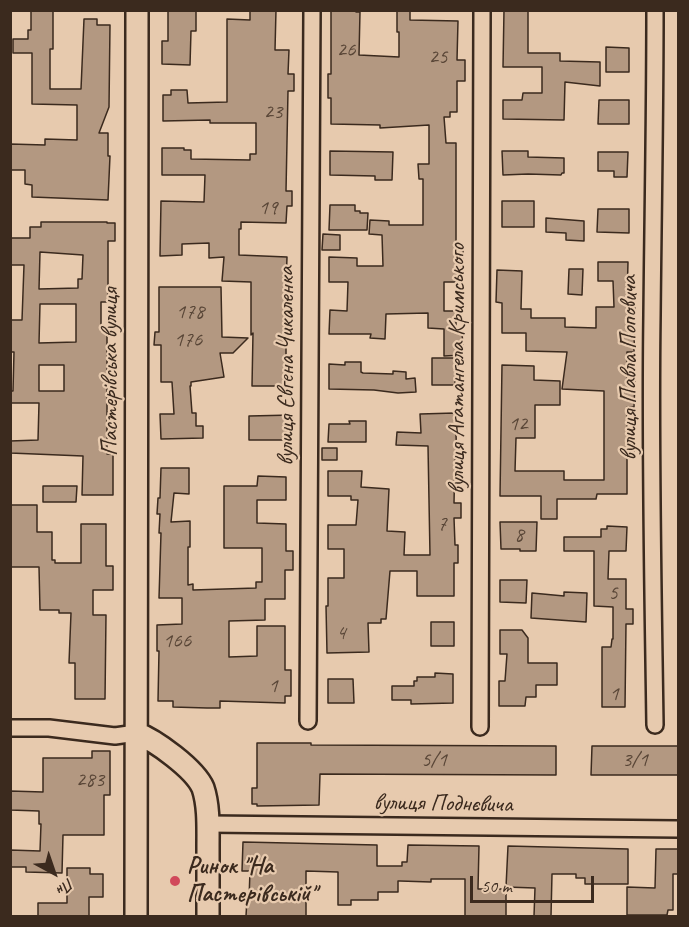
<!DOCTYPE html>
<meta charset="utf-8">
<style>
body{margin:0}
#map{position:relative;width:689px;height:927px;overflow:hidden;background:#e7caae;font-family:Caveat,sans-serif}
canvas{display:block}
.frame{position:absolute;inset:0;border:12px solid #3b2a1e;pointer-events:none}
.north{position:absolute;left:24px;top:843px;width:60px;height:60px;-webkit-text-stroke:4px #e7caae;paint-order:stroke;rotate:140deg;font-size:16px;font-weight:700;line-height:24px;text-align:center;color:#3b2a1e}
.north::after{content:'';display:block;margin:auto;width:21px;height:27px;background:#3b2a1e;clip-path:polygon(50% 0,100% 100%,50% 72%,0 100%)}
.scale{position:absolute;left:470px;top:876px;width:124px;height:27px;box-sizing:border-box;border:3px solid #3b2a1e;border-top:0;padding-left:8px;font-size:18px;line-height:21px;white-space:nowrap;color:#3b2a1e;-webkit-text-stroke:4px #e7caae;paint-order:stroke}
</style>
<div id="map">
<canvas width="689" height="927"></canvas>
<div class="frame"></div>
<div class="north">Пн</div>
<div class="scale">50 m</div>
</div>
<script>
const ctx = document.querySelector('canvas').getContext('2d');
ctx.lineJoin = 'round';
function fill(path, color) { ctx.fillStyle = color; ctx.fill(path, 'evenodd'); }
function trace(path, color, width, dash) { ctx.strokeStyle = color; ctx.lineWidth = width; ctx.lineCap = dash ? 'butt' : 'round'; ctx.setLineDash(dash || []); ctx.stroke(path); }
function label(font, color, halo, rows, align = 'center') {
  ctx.font = font + ' Caveat,sans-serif'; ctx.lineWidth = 4.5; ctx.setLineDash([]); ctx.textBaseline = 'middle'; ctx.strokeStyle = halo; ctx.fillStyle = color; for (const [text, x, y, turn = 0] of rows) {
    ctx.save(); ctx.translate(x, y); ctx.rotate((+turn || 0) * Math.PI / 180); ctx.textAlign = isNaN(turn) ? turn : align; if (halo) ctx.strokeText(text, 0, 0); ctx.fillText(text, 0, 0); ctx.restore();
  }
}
const building = new Path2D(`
 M31,10h22v39h-3v40h31l3,-70h13v6h13l-1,82 -10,26h9v23h2l-2,44 -76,-3v-12l-7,-1v-14h-15v-26l35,1v-6l32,1v-35l-45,-1v-51h-19v-14h15v-9h3z
 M168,10h28v21h-5l-1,34 -28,-1v-23h6z
 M250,10h26l-1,40h14l-1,24h6v17h-6l-2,100h6v15h-5l-1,17 -45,-1v7h-2v26l48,2 -1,28v101h-34l1,-53 -2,2v-53l-29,-1 2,-24 -15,1v-15l-27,1v11l-22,1 1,-55 43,1 1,-27h-43v-27h22v2h7v9l59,1v-6h6v-31h-46v-3l-47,1v-26h8v-5h16l1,13 39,-1v-83l23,1z
 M331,10h25v2h4l-1,43 40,2v-25h-2v-22h13v10l48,1 -1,39h8v21h-8v31h-7v5h-6l2,26h10v106h7v33h-19v29h12v17h6l1,27 -19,1v-27l-16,-1v-15l-42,1 -1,25 -15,-1 1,-4h-42l1,-24 17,1 1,-29h-19v-25l28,1v8h26l-1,-31 -13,-1 1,-14 19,1v4h34v-46h-4l-1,-15h11v-39l-49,3v-3l-49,-1v-26h-3v-24h3z
 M504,10h24v43h32v8l40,1v24l-35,-4 -1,38 -61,-1v-19h19l1,-7h19v-26h-39z
 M606,47l23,1v24h-23z
 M599,100h30v24h-31z
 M330,151l63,1 -1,28h-17v-4l-45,-1z
 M502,151h26v6l36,1v15h-2l-1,2 -33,-1 -25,1z
 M598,152h30l-1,25h-13v-6h-16z
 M502,201h32v26h-32z
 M330,205h25v6h5v2h8l-1,17h-38z
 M598,209h31v24l-32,-1z
 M546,218l38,3v20l-18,-1v-7l-20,-1z
 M41,222h66v1h8v18h-7v61h-7v29l6,1v122h6v41h-31l1,-39 -73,-3v-12l28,-1 1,-37h-29v-12h3l1,-39h-4v-32h12l2,-55h-14v-26l2,-1h18v-11h11zM40,252l43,3 -1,24h-4v9l-39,1zM40,304h36v38l-37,1zM39,365h25v26h-25z
 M323,234l17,1v15h-18z
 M598,262h30l-1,38h8l-1,52h-7v29h8l-1,26h-7v33h7v18h-7v36h-30l-1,5h-39v20h-16v-23h-41l2,-131 32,1v14l26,1v24h-25v33h-19l-1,33h49v9h40v-89l-42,-2 5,-37 -41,-1v-18h-24v-30l-6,-1 1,-32 25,1 -1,38h10v9h34v9l31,1v-21h18l-1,-26h-15z
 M569,269h14l-1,26 -14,-1z
 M159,287h62l1,50 26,1 -15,15h-13l4,24 -33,5v4h-1l2,27h4v13h7v12l-42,1 -1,-25h14l-2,-32h-11v-37h-7l1,-13h4z
 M432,358h23v27h-23z
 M345,362h16v10l2,1 30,1v-3l13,1v7l9,-1 1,14 -18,1 -24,-3 -45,-1v-25l16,1z
 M455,413l2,44h-2l-1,46h7v15h-7l1,27h3v18h-4v33h-37v-25h-27l-4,48h-5v4h-13l1,29 -42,1 -1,-47h2v-28h16v-29h-16v-24h28l2,-25h-7v-4h-23v-25h34l-1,16 28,2 -2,42 18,1 -1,23h26l-2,-109 -32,-1 1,-13 24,1 -1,-19z
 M293,415v19h-6v6h-38v-24z
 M349,421h17v21h-38l1,-18h21z
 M322,448h15v12h-15z
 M161,468h28v26l-15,-1 -3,29 19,-1v26h-2v38l5,-1v6l63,-2v-6h6v-34h-38v-62h33l1,-10 28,1v23h-29v23l29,1v27h7v19h-8v29h-20v21l-36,1v36l28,-1v-30h28v44h6v26h-6v7l-65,-2v7h-13l-34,-1v-6h-15l1,-50h-2v-26l25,-1v-26h-23l2,-65h-2l1,-19h-3l1,-16h2z
 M43,486h34l-1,16h-33z
 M10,505h27v27h15v28h3v3h26v-39h25v42h7v24h-20v25h13l-1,84h-30v-36h-6l2,-50h-12v-3h-19l-1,-43h-29z
 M500,522h37l-1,29h-16v-2h-19z
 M607,526l20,1 -1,24h-17l-1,28h18v30h7v15h-7l-1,83h-23v-60h9l1,-8h1v-32l-19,-1v-55h-30v-14h37v-8h6z
 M500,580h27l-1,23 -26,-1z
 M564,592l23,1 -1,29 -55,-4 1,-25 32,3z
 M431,622h23v24h-23z
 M500,630h22l6,8v25h29v22h-21v12h-10l-1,9h-26v-25h6l2,-27h-7z
 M435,673l18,1v29l-42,1v-4h-19v-14h22v-5h3v-4h18z
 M328,679h25l1,24h-26z
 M257,743h54v2l245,1v29l-236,-1 -1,31 -62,1v-2h-5v-16h5z
 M592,746h86v29h-87z
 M92,751h18v44h-6v40h-41l-1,38 -36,-1v-5h-16v-17l30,1 1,-27h-2v-13l-29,-1v-19l33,1v-34h49z
 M243,842l134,3v21h25v-4h5l1,-17 71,1 -1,43h28v27h-41v-37h-34v3l-31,-1h-2v11h-20v8h-27v5h-13v-33l-32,-1v45h-60l1,-17h2l1,-28h-8z
 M508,846l120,3v35h-43v-6h-9v-4h-24l-1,42h-17l1,-28 -29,-1z
 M656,849h22v25h-5v36h-5l-1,5h-40v-28l28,1z
 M67,868h23v6h13v23h-14v19h-51v-13h29z`);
const street = new Path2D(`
 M308,721l4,-711
 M655,725c-2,-137 -5,-273 -3,-410 1,-101 3,-203 3,-305
 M480,727l2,-717
 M10,728h39l66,8 21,-3
 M208,824l470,5`);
const secondary = new Path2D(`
 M136,733c19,7 59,36 67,55 6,18 5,40 5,59 0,23 0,46 0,69
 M136,916l1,-906`);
const markers = [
 [175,881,6,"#d1495b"]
];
const numberNames = [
 ["26",346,50],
 ["25",438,57],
 ["23",273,112],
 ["19",268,208],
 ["178",190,312],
 ["176",188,340],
 ["12",518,424],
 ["7",442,524],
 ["8",519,535],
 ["5",613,593],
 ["4",341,633],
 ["166",177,641],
 ["1",273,686],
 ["1",614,694],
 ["5/1",434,760],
 ["3/1",635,760],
 ["283",90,780]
];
const streetNames = [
 ["вулиця Євгена Чикаленка",287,366,-90],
 ["вулиця Павла Поповича",630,368,-90],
 ["вулиця Агатангела Кримського",458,369,-90],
 ["Пастерівська вулиця",111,372,-90],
 ["вулиця Поднєвича",443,804,1]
];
const poiNames = [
 ["Ринок \"На",187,867],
 ["Пастерівській\"",187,895]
];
fill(building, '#b39881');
trace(building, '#3b2a1e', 1.5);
trace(street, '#3b2a1e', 20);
trace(secondary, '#3b2a1e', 26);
trace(street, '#e7caae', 15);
trace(secondary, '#e7caae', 21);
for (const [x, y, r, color] of markers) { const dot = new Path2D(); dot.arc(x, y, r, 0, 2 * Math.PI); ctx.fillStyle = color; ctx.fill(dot); trace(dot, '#e7caae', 2); }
label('21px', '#594637', null, numberNames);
label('24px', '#3b2a1e', '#e7caae', streetNames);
label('bold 24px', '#3b2a1e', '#e7caae', poiNames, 'left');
</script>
